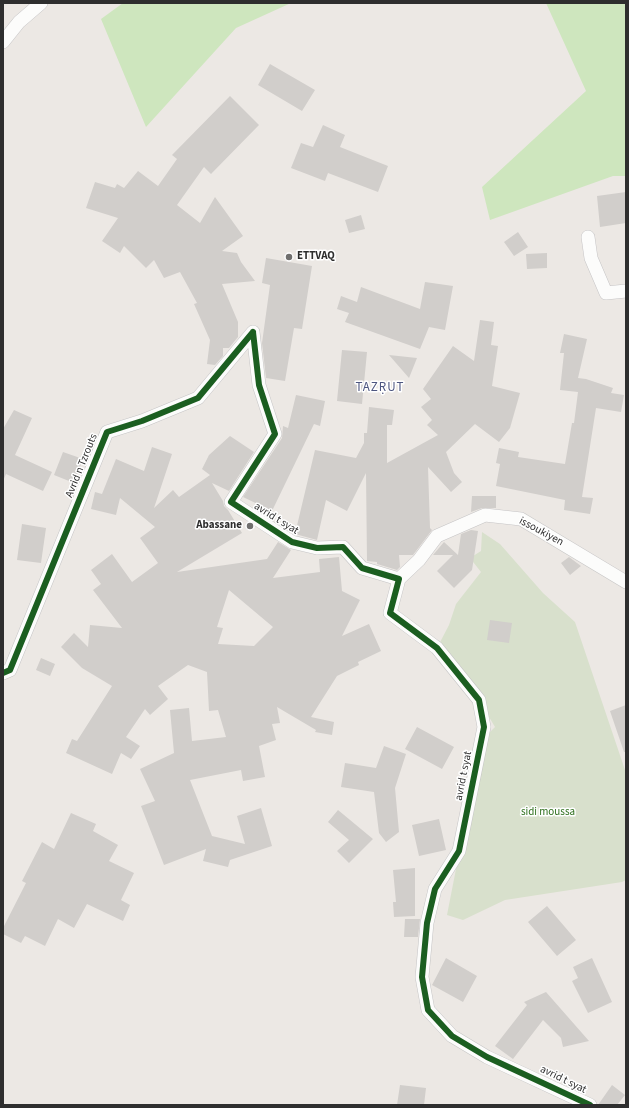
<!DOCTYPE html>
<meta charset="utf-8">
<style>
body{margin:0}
#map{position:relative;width:629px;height:1108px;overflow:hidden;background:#ece8e4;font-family:"Source Sans 3",sans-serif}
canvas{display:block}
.frame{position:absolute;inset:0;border:4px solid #2e2e2e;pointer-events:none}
</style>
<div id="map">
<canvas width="629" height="1108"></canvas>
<div class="frame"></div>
</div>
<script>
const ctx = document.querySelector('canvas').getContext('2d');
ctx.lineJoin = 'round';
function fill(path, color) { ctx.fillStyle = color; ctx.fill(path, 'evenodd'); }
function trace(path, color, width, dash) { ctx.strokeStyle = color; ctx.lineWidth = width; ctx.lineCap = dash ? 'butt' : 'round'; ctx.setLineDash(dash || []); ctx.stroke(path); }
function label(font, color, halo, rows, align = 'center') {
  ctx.font = font + ' "Source Sans 3",sans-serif'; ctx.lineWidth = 3; ctx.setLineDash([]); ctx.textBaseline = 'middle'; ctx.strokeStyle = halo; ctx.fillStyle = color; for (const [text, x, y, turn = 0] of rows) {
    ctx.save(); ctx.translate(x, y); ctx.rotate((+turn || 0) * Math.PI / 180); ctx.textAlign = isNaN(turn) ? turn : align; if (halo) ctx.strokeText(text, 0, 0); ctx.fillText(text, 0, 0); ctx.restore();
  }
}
const green = new Path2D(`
 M123,3h168l-55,25 -90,99 -45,-108z
 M546,3h80v173h-13l-123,44 -8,-33 104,-96z`);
const cemetery = new Path2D(`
 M482,532l18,12 43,49 32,29 51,151v107l-4,2 -117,18 -42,20 -16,-5 34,-174 14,-14 -16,-27 -42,-52 12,-23 7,-21 25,-32 -11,-14 11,-7z`);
const building = new Path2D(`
 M270,64l45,26 -13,21 -44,-26z
 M230,96l29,29 -48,49 -7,-7 -27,38 23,18 15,-26 28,39 -21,15 15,2 4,9 14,19 -33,3 16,38v15l-9,11h-6v8l-8,9 -8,-1 3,-24 -16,-36 3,-1 -17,-31 -16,6 -10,-18 -8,8 -22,-22 -4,7 -18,-12 16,-23 -32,-10 9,-26 20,6 2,-4 7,4 14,-17 20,15 19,-27 -5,-4z
 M323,125l22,10 -5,12 48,19 -10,26 -50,-19 -3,8 -34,-13 10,-25 12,4z
 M626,192v31l-26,4 -3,-31z
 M361,215l4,14 -16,4 -4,-13z
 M518,232l10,15 -14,9 -10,-14z
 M547,253v15l-20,1 -1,-15z
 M266,258l46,8 -10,63 -8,-1 -9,53 -19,-3 -4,-35 8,-58 -8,-2z
 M425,282l28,4 -8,44 -16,-3 -9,22 -75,-27 4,-9 -12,-4 4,-13 16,6 4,-15 59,22z
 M480,320l14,2 -3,23 7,1 -6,40 28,7 -10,35 -11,14 -24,-18 -29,28 8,21 8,9 -11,10 -23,-25 2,61 2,2 -19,25h-14l1,12 -3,3 -20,-6v-2l-10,-1 -1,-88 -19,38 -21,-11 -9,40 -22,-6 20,-84 41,8 8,-15v-10h3l2,-26 25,3 -2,15h-5v38l51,-28 -11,-10 5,-5 -11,-13 10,-8 -8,-10 30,-43 21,15z
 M564,334l23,5 -9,39 8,1 27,9 -2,5 13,2 -3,17 -25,-4 -14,89 11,1 -3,16 -26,-4 1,-10 -69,-14 4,-22 -4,-1 3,-15 20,4 -1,5 47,7 7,-41h2l4,-31 -18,-2 4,-37h-4z
 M342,350l25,2 -5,52 -25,-3z
 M389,355l28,3 -8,20z
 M296,395l29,6 -5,25 -6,-2 -42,87 -29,-14 39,-59 1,-12 5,2z
 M14,410l18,8 -17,37 37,17 -9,19 -37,-17 -3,7v-52z
 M230,436l24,16 -25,39 -17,-8 11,18 1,5 4,4 14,23 -65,39 90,-13 11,-17 13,8 -18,28 47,-6 -1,-13 20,-2 3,34 18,9 -18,36 27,-12 12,27 -23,11 1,3 -22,11 -26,41 23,5 -2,13 -17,-3 1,-2 -39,-23 3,16 -8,1 4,16 -17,6 6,31 -22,4 -2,-11 -51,10 22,56 33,8 -8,-28 24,-8 11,38 -42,14 -2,7 -25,-6 3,-12 -42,16 -23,-59 14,-5 -15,-32 34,-16 -4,-43 19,-2 3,33 34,-4 -8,-27 -9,1 -2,-39 -19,-7 -30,21 10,13 -18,16 -5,-6 -19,28 14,9 -9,13 -10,-6 -9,21 -46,-21 6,-14 5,2 35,-55 -30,-18 -21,-21 13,-14 14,14 2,-22 32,3 -29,-38 8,-6 -10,-14 21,-16 20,28 26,-19 -18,-25 15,-11 -35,-29 -4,17 -25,-6 4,-17 7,2 14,-35 28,12 8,-24 20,7 -18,54 19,-18 6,7 31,-22 -8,-6 7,-14zM229,590l44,37 -19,19 -36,-2 5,-16 -6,-1z
 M63,452l20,7 -9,24 -20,-8z
 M472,496h24v12h-14l-11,4z
 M22,524l24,4 -5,35 -24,-3z
 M471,530l7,1 -6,39 -18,18 -17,-17 16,-16h-20l11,-13 14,13 3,-21z
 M569,557l12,9 -11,9 -9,-12z
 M490,620l22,3 -3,20 -22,-3z
 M41,658l14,6 -5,12 -14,-6z
 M626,705v47h-2l-14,-41z
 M417,727l37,20 -12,22 -37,-20z
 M384,746l22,8 -11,34 4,44 -13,10 -7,-9 -5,-41 -33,-5 4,-24 31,5z
 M338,810l35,29 -24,24 -12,-12 12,-11 -21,-18z
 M71,813l25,11 -3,7 25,14 -9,16 25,12 -13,27 9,5 -7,16 -36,-17 -13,24 -16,-9 -13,27 -20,-10 -4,7 -18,-9v-6l23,-45 -4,-2 20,-39 12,7z
 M439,819l7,31 -27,6 -7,-31z
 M415,868v48l-21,1 -1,-15h3l-3,-32z
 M547,906l29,34 -19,16 -29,-34z
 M405,919h15l-2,18h-14z
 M446,958l31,18 -14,26 -31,-17z
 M592,958l20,44 -24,11 -16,-32 6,-3 -5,-11z
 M546,992l43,49 -26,6 -2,-9 -18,-18 -30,39 -18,-13 32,-41 -3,-3z
 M400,1085l26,3 -2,17h-27z
 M612,1085l13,10 -8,10h-19z`);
const street = new Path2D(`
 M3,42l16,-20 22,-19
 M588,237l3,21 15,35 20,-2
 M253,332l6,53 16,49 -44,68 61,40 25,6 26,-1 19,21 37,11 -9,34 47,35 42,52 5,27 -25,124 -24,38 -8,34 -5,54 6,33 24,26 35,21 103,48
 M399,579l20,-19 18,-24 48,-21 36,4 105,63
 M3,673l7,-3 97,-238 35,-11 56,-23 55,-66`);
const cycleway = new Path2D(`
 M253,332l6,53 16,49 -44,68 61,40 25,6 26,-1 19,21 37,11 -9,34 47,35 42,52 5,27 -25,124 -24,38 -8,34 -5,54 6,33 24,26 35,21 103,48
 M3,673l7,-3 97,-238 35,-11 56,-23 55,-66`);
const markers = [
 [289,257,4,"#706f6e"],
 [250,526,4,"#706f6e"]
];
const poiNames = [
 ["ETTVAQ",297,257],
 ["Abassane",242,526,"right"]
];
const streetNames = [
 ["Avrid n Tzrouts",82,466,-68],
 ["avrid t syat",276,519,32],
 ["issoukiyen",541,532,28],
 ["avrid t syat",464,776,-79],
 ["avrid t syat",563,1080,26]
];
const parkNames = [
 ["sidi moussa",548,813]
];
const quarterNames = [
 ["TAZṚUT",380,388]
];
fill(green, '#cee6be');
fill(cemetery, '#d8e0cc');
fill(building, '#d1cecb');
trace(street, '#c5c4c5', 14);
trace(street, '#fcfcfb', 13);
trace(cycleway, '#1b5e20', 6);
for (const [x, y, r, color] of markers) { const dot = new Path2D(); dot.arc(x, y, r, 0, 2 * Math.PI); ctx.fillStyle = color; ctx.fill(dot); trace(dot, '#fff', 1.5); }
label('bold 11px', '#2e2e2e', '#fff', poiNames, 'left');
label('11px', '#2e2e2e', '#fff', streetNames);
label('11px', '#2c6e1b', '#fff', parkNames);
ctx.letterSpacing = '1px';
label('13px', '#4d5680', '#fff', quarterNames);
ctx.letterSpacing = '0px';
</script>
